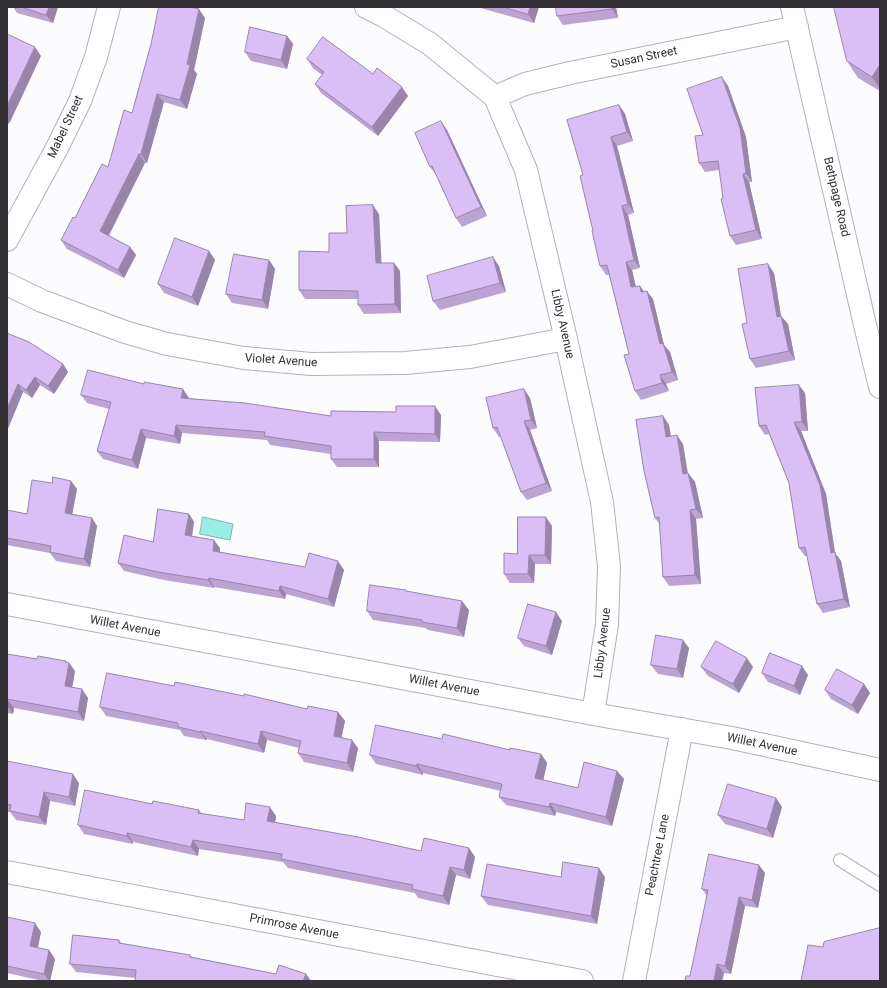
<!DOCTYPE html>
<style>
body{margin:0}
#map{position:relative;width:887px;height:988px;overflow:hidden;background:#fcfbfe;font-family:Roboto,sans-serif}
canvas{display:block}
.frame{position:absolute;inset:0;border:8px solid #322f35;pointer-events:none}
</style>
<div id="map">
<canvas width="887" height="988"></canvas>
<div class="frame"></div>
</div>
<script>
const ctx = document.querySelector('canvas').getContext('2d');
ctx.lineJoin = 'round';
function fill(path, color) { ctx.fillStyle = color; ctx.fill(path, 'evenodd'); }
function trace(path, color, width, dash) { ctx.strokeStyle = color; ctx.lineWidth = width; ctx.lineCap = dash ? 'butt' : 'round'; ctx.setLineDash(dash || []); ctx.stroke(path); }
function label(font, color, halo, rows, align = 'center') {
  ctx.font = font + ' Roboto,sans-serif'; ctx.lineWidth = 3.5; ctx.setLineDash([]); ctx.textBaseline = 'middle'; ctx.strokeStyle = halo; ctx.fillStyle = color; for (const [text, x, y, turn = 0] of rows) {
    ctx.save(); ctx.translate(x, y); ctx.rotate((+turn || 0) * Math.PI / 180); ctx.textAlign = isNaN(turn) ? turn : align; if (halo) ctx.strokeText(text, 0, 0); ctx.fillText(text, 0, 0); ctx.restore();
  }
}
const water = new Path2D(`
 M203,517l30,7 -3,16 -30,-6z`);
const service = new Path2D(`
 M840,860l40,25`);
const minor = new Path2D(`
 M366,7l18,9 46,28 65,53 31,73 40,169 36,163 7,64 -2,58 -14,90
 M792,7l73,318 15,62
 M495,97l30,-13 45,-11 227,-46
 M7,240l51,-94 22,-45 16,-44 13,-50
 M7,284l35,17 83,31 42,12 77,14 67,6 94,-1 65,-6 96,-18
 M7,604l586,110 139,24 148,32
 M7,872l575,109
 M634,981l48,-252`);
const wall = new Path2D(`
 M13,7h45l-5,16 -36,-10z
 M477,7h62l-5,16z
 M616,7l2,11 -55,7 -6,-9z
 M880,7v84l-22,-13 -11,-17z
 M205,18l-11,52 3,4 -10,35 -23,-7 -17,61h-2l-36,73 21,11 6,8 -12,23 -57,-29 -6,-9 47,-73 24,-54z
 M287,36l6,8 -6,25 -36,-8 -6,-9z
 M307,59l66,15 35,22 -30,40 -57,-43 -6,-9 7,-9 -9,-7z
 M728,86l18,51 6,45h-3l13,57 -26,6 -6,-9 -11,-66 -14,2 -6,-9 4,-28z
 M619,105l6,9 8,27 -16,5 17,67 -6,2 12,53 -8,2 4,17 4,-1 4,5 9,8 11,46 6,7 8,28 -12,4 3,7 -28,9 -6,-9 -6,-37 -20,-79h-3l-6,-9 -17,-91z
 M447,130l40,86 -25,11 -6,-9 -19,-42 -7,-9z
 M379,214l2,49h13l6,8 1,42 -37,1 -6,-9v-6h-53l-6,-9 30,-38 18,-19z
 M209,251l6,9 -17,46 -34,-13 -6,-9z
 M269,260l6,9 -7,40 -36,-6 -6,-9z
 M499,266l7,26 -66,18 -7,-9z
 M774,273l7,43 7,8 7,36 -39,8 -6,-9 -3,-36z
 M7,333l56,31 5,8 -14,22 -14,-9 -8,13 -9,-6 -16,39z
 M805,393l3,38h-7l25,63 9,59 6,8 9,46 -27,6 -6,-9 -10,-48h-2l-6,-8 -10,-65 -20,-49 -4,1 -6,-9z
 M81,395l108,3 142,18 110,-1 -1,27 -61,-1v26h-42l-6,-8v-5l-61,-9 -3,-5 -85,-7 -2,11 -34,-6 -8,31 -35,-10 -6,-8 12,-42 -22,-6z
 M530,398l7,30 -7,2 22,61 -25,9 -6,-8 -20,-55h-2l-6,-9z
 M663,416l6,9 2,11 12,8 5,29 7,9 8,36 -7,1 5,65 -32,2 -6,-9 -3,-52 -5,-7z
 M71,481l6,8 -5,25 20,4 5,8 -7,41 -34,-6 -6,-8 -43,-8v-35l20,4 25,-31z
 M189,514l5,8 -2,14 28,12v4l85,15 39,3 -10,37 -48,-13 -1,5 -71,-12v1l-50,-8 -40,-9 -6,-8 35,-21z
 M552,526l-1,38h-16l-1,19h-24l-6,-9 13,-20z
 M407,591l62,19 -5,27 -36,-7 -2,-2 -53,-8 -6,-9z
 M562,621l-10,34 -28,-9 -6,-8z
 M689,648l-6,30 -25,-4 -7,-9z
 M7,654l30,5 32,4 6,8 -3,17 16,10 -4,23 -70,-13 -1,6 -6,-1z
 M701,667h52l-14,26 -31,-17z
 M762,673l46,2 -8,20 -32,-13z
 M864,684l6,9 -12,21 -27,-15 -6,-9z
 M174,686l133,23 31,3 7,9 -4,17 17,10 -5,24 -49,-10 -6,-9 1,-5 -32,-8 -3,13 -57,-14 -1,1 -22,-4 -4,-6 -74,-14 -6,-9z
 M442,739l68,11 31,4 6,9 -4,17 35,8 39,-17 7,8 -12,47 -56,-14 -1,4 -49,-11 -7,-8 2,-6 -78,-18v2l-47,-11 -6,-9z
 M7,761l72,22 -4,23 -25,-5 -4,24 -30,-5 -6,-8h-3z
 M776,798l6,9 -9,31 -48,-14 -7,-9z
 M152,804l47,6 3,4 42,6 32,-4 -1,6 146,29 48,-3 6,9 -5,22 -14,-4 -7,30 -31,-7 -3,-5 -127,-25 -5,-6 -84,-13 -1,7 -65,-14v2l-49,-10 -6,-9z
 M765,873l-7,35 -13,-2 -14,68 -7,-1 -2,8h-37l5,-5 17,-80 -5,-7z
 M561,877h44l-8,47 -109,-19 -7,-9z
 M7,917l34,15 -3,16 11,2 6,9 -5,22h-7l-36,-8z
 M73,935l46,5 3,4 68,11 2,2 84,17 3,-9 27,9 5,7h-176v-3l-59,-6 -6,-8z`);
const shadedWall = new Path2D(`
 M49,7h9l-5,16 -7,-8z
 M530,7h9l-5,16 -6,-9z
 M611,7h5l2,11 -6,-9z
 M199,9l6,9 -11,52 3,4 -10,35 -7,-9 7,-36z
 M287,36l6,8 -6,25 -6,-9z
 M35,47l6,9 -31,66 -3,3v-19z
 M879,66l1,2v20l-8,-11z
 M722,77l6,9 18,51 6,45 -6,-9z
 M402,87l6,9 -30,40 -6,-9z
 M157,94l7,8 -17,61 -6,-9z
 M619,105l6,9 8,27 -6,-9z
 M441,121l6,9 40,86 -6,-9z
 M611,137l6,9 17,67 -6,-9z
 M139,154l6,9 -39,77 -6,-9z
 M743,174l6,8 13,57 -6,-9z
 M373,205l6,9 3,58 -6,-9z
 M622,206l6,9 12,53 -6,-8z
 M130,247l6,8 -12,23 -6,-8z
 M209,251l6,9 -17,46 -6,-9z
 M493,257l6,9 7,26 -6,-9z
 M269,260l6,9 -7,40 -6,-9z
 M626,262l6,8 6,26 -7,-9z
 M394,263l6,8 1,42 -6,-9z
 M768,264l6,9 7,43 7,8 7,36 -6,-9 -12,-34z
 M640,286l6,9 -5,-3z
 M647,291l6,8 11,46 6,7 8,28 -6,-8 -12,-28z
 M63,364l5,8 -14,22 -6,-8z
 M660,375l6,9 3,7 -7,-8z
 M35,377l5,8 -8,13 -6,-8z
 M18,384l5,8 -16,39v-22z
 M799,385l6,8 3,38 -6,-9z
 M183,389l6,9 -2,8 -6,-8z
 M524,389l6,9 7,30 -6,-8z
 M435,406l6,9 -1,27 -5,-8z
 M663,416l6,9 3,21 -6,-9z
 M524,421l6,9 22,61 -6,-8z
 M794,422l7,9 25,63 9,59 6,8 9,46 -6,-8 -13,-46z
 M176,425l6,8 -2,11 -6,-8z
 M141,429l5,9 -8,31 -6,-9z
 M374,432l5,9v26l-5,-8z
 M677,435l6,9 6,39 -6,-9z
 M688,473l7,9 8,36 -7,-9z
 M71,481l6,8 -6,32 -6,-8z
 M690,510l6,9 5,65 -6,-9z
 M189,514l5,8 -3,21 -6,-8z
 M546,517l6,9 -1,38 -6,-9z
 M92,518l5,8 -7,41 -6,-8z
 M214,540l6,8 -1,11 -6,-8z
 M529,555l6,9 -1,19 -6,-9z
 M338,561l6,9 -10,37 -6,-8z
 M209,578l5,9v1l-6,-8z
 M280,586l6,8 -1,5 -6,-8z
 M462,601l7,9 -5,27 -7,-9z
 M556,612l6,9 -10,34 -6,-9z
 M683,640l6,8 -6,30 -6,-9z
 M747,658l6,9 -14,26 -6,-9z
 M66,661l2,4 1,-2 6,8 -4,24 -6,-9z
 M802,666l6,9 -8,20 -6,-9z
 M864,684l6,9 -12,21 -6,-9z
 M82,689l6,9 -4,23 -6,-9z
 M7,699l7,9 -1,6 -6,-8z
 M338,712l7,9 -5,24 -6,-9z
 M200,731l7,8 -1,1 -6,-8z
 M261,731l6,9 -3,13 -6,-9z
 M352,740l6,8 -5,24 -6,-9z
 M541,754l6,9 -5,24 -7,-9z
 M417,764l6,9v2l-7,-9z
 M617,771l7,8 -12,47 -6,-9z
 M73,774l6,9 -4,23 -6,-9z
 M44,792l6,9 -4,24 -7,-8z
 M776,798l6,9 -9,31 -6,-9z
 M550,803l6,9 -1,4 -6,-9z
 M270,807l6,9 -2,14 -7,-9z
 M127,833l6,9v2l-6,-8z
 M193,840l6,9 -1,7 -7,-9z
 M469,848l6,9 -5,22 -6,-9z
 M759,865l6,8 -7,35 -6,-8z
 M450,867l6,8 -7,30 -6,-9z
 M599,868l6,9 -8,47 -6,-8z
 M739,897l6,9 -14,68 -6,-8z
 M35,923l6,9 -5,23 -6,-9z
 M49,950l6,9 -5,22h-1l-5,-7z
 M717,964l7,9 -2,8h-8z
 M306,974l5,7h-8z`);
const building = new Path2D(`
 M22,7h27l-3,8z
 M159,7h31l9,2 -12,55 3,1 -10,35 -23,-6 -16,60h-2l-39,77 30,16 -12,23 -57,-30 12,-23 2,1 27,-54 6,3 16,-57 8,3 19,-69z
 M503,7h27l-2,7z
 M556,7h55l1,2 -55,7z
 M834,7h46v59h-1l-7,11 -25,-16z
 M250,27l37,9 -6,24 -36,-8z
 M7,34l28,13 -28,59z
 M323,37l50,37 4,-6 25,19 -30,40 -57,-43 9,-12 -17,-13z
 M722,77l18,51 6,45 -3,1 13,56 -26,6 -9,-37 2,-1 -5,-37 -19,2 -4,-27 8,-1 -16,-46z
 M619,105l8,27 -16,5 17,67 -6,2 12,54 -8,2 5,25 9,-1 1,6 6,-1 13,53 3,-1 9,29 -12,3 2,8 -27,8 -11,-36 5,-1 -22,-89 -7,1 -8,-35h1l-13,-55 3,-1 -16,-55z
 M441,121l40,86 -25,11 -24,-52 -2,1 -15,-34z
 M373,205l3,58h18l1,41 -37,1v-14l-59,-1v-39l30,1v-19h18l-1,-27z
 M175,238l34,13 -17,46 -34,-13z
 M234,254l35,6 -7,40 -36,-6z
 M493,257l7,26 -67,18 -6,-25z
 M768,264l9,53 4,-1 8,35 -39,8 -8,-35 5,-1 -9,-54z
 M7,333l22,9 34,22 -15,22 -13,-9 -9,13 -8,-6 -11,25z
 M88,370l56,14v-2l39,7 -2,9 64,5 86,13v-5l65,1v-6h39v28l-61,-2v27h-43v-13l-67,-10 1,-4 -89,-7 -2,11 -33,-7 -9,31 -35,-9 14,-49 -30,-7z
 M799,385l3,37h-8l26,63 11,68 4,-1 9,47 -27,5 -12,-57 -6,1 -10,-65 -23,-58 -7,1 -4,-38z
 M524,389l7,31 -7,1 22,62 -25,9 -24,-65 -4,1 -7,-30z
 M663,416l3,21 11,-2 6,39 5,-1 8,36 -6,1 5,65 -32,2 -4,-60 -4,1 -11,-47 -8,-51z
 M53,477l18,4 -6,32 27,5 -8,41 -34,-7 1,-6 -44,-8v-28l20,4 5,-34 20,3z
 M158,509l31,5 -4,21 29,5 -1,11 92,16 4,-14 29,8 -10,38 -48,-13 -1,5 -70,-13 -1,2 -50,-8 -40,-9 6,-28 29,7z
 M518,517h28l-1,38h-16l-1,19h-24v-21l13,1z
 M370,585l36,5v1l56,10 -5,27 -35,-6v-2l-55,-9z
 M528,604l28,8 -10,34 -28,-8z
 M656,635l27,5 -6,29 -26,-4z
 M716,641l31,17 -14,26 -32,-17z
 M770,653l32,13 -8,20 -32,-13z
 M7,654l30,5 1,-3 28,5 -1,1 4,1 -4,23 17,3 -4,23 -71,-13v3z
 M837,669l27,15 -12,21 -27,-15z
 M107,673l67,13 1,-4 69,14v-2l63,15 1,-3 30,6 -4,24 18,4 -5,23 -49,-10 3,-12 -40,-10 -3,13 -58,-13v1l-22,-5v-4l-78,-16z
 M376,725l66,14 1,-5 67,16v-2l31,6 -6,24 43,10 6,-26 33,9 -11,46 -56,-14 -1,4 -50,-10 3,-13 -85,-20 -1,2 -46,-11z
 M7,761l66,13 -4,23 -25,-5 -5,25 -29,-6 1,-6 -4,-1z
 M728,784l48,14 -9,31 -49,-14z
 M85,790l67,14 1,-3 46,9 -1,3 46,7 2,-17 24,4 -3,14 91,16 63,14 3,-13 45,10 -5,22 -14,-3 -7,29 -31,-7 1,-4 -132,-26 1,-5 -89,-14 -2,7 -64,-14v3l-49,-11z
 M709,854l50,11 -7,35 -13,-3 -14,69 -8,-2 -3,17h-29l1,-5h4l18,-86 -6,-1z
 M563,862l36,6 -8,48 -110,-20 6,-32 74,13z
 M7,917l28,6 -5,23 19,4 -5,24 -37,-8z
 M880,928v53h-79l7,-36 15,2 1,-5z
 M73,935l46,5v3l71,12v2l86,17 3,-9 27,9 -3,7h-168l1,-11 -66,-6z`);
const streetNames = [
 ["Susan Street",644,58,-12],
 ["Mabel Street",66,127,-65],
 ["Bethpage Road",836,197,77],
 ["Libby Avenue",562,324,77],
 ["Violet Avenue",281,361,4],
 ["Willet Avenue",125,627,11],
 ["Libby Avenue",603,643,-83],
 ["Willet Avenue",444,686,11],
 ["Willet Avenue",762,745,12],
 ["Peachtree Lane",658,855,-79],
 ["Primrose Avenue",294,927,11]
];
fill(water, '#9aede4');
trace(water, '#7bb4b0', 1);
trace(service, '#b6aebe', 14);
trace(minor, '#b6aebe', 24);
trace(service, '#fff', 12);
trace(minor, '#fff', 22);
fill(wall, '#bba3d4');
fill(shadedWall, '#9985ac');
fill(building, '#dabef6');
trace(building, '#9985ac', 1);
label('12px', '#322f35', '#fff', streetNames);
</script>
